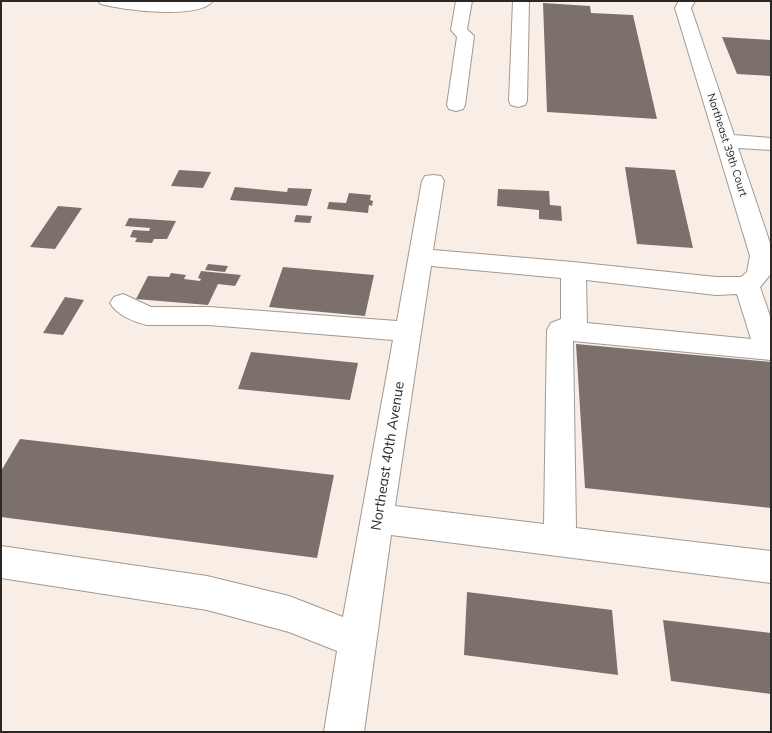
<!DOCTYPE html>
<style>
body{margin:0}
#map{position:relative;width:772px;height:733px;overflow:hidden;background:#f9eee6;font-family:Mulish,sans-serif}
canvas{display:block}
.frame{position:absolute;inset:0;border:2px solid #2b2724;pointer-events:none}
</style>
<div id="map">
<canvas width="772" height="733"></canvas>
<div class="frame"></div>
</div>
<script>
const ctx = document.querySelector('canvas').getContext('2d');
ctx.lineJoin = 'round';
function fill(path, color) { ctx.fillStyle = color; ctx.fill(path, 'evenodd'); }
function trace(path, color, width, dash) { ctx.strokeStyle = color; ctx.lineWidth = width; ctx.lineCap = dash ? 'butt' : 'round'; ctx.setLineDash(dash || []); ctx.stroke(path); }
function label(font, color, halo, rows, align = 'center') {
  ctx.font = font + ' Mulish,sans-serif'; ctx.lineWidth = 4; ctx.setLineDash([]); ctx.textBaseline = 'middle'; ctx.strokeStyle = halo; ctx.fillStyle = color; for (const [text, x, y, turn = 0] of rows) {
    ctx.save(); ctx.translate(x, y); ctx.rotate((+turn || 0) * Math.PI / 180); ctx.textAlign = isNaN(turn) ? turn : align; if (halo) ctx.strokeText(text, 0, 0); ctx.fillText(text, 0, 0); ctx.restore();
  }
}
const building = new Path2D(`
 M543,3l47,3 1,7 42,2 24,104 -110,-7z
 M722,37l49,3v36l-34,-2z
 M625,167l50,3 18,78 -56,-4z
 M179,170l32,2 -8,16 -32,-2z
 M235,187l52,5 1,-4 24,1 -5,17 -77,-6z
 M498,189l51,2 1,14 11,1 1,15 -23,-2v-9l-42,-4z
 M349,193l22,2 -1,5 3,1 -1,5 -3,-1 -1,8 -41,-4 2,-7 17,1z
 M58,206l24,2 -27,41 -25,-2z
 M296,215l16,1 -2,7 -16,-1z
 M129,218l47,3 -9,18h-13l-2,4 -17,-1 2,-4 -7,-1 3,-7 16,1 1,-3 -25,-2z
 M208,264l20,2 -3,6 -20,-2z
 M283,267l91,8 -9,41 -96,-9z
 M201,271l40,4 -6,11 -17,-2 -10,21 -72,-6 12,-23 21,1 2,-4 15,2 -2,4 16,2 1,-2 -3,-1z
 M65,297l19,3 -21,35 -20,-2z
 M576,344l195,18v146l-186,-20z
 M251,352l107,11 -8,37 -112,-11z
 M20,439l314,36 -17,83 -316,-41v-46z
 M467,592l145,18 6,65 -154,-20z
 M663,620l108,13v61l-100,-13z`);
const minor = new Path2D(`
 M98,1h115c-15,19 -91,9 -112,3z
 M456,1h16l-5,28 7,7 -9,69 -2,4 -7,2 -7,-2 -2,-4 10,-68 -6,-7z
 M513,1h16l-2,100 -2,4 -7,2 -7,-2 -2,-4z
 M679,1h16l-4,7 43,127 37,3v12l-33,-2 33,98 -1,29 -10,12 11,32v41l-198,-19 3,187 195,23v32l-380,-48 -27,197h-40l13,-81 -48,-19 -82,-22 -206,-32v-32l206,30 82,20 54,21 50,-277 -184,-15h-62c-13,-3 -30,-10 -37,-22l4,-6 9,-3 28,13h58l188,14 25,-140 3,-5 8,-1 8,1 3,5 -11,69 140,12 143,15h25l6,-5 3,-16 -75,-248zM431,266l130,12v41l-10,4 -4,7 -3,194 -149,-18zM586,280l130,15 21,-1 14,45 -164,-16z`);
const farStreetnames = [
 ["Northeast 39th Court",727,145,72]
];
const streetNames = [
 ["Northeast 40th Avenue",388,456,-81]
];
fill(building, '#7c706c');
trace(minor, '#a29991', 2);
fill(minor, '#fff');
label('11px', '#2b2724', '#fdfdfd', farStreetnames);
label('14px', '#2b2724', '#fdfdfd', streetNames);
</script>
